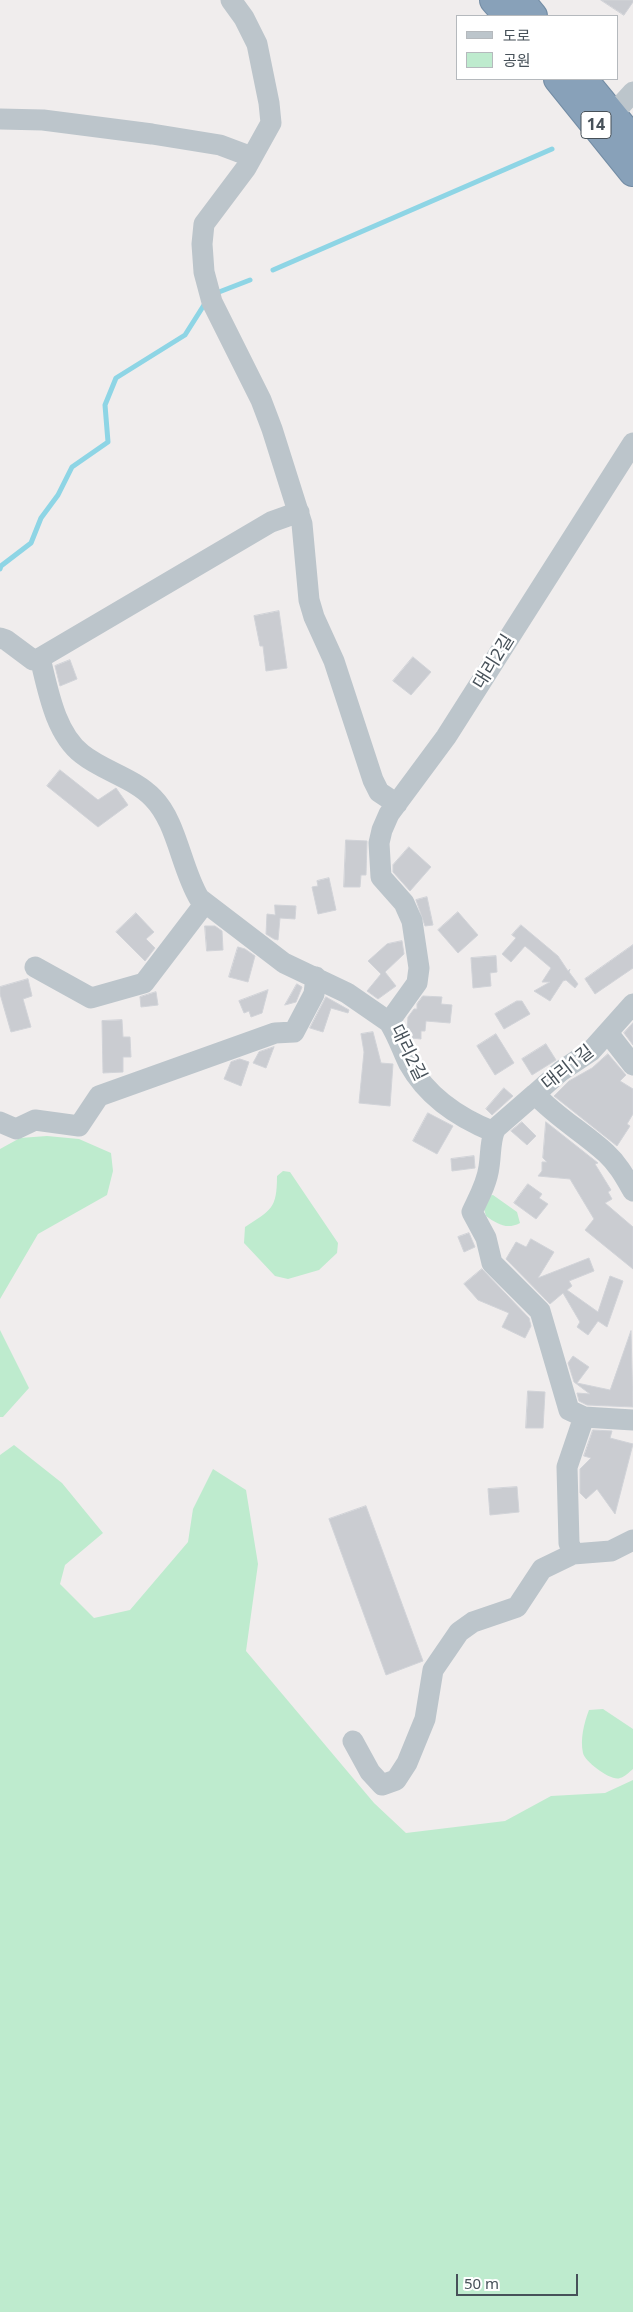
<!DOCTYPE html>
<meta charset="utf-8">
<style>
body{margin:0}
#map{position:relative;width:633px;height:2312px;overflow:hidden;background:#f0eded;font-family:"Noto Sans","Noto Sans KR",sans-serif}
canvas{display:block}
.legend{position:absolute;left:456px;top:15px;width:162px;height:65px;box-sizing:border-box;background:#fff;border:1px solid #b5b9bd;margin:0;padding:6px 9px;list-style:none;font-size:15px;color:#475159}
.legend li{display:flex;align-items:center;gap:10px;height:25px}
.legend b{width:25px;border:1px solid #b5b9bd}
.scale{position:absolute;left:456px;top:2274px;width:122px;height:22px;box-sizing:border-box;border:2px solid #475159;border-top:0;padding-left:6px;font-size:15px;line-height:18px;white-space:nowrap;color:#475159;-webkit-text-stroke:4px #fff;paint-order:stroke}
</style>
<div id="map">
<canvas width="633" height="2312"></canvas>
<ul class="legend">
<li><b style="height:6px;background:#bcc5cb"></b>도로</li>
<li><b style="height:14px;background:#beebce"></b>공원</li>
</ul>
<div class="scale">50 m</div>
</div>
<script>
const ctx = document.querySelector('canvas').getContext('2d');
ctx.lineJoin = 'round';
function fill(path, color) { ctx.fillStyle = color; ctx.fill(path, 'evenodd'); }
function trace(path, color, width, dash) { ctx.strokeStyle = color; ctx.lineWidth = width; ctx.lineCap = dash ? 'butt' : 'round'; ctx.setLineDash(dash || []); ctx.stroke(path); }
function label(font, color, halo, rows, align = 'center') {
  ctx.font = font + ' "Noto Sans","Noto Sans KR",sans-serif'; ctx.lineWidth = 5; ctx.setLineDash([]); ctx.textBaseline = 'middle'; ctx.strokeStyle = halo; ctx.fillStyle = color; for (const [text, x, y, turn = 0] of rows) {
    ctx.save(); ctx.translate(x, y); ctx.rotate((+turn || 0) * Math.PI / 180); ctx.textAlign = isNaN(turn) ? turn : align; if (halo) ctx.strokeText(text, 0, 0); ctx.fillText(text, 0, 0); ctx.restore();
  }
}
const green = new Path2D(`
 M47,1136l32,3 32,14 2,18 -6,24 -69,39 -38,65v-150l20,-11z
 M283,1171l7,1 48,71 -1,10 -18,17 -31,9 -13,-3 -31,-33 1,-16c26,-17 32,-18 32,-51z
 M493,1195l24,17 3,11c-13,7 -23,1 -34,-7l-2,-7 4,-13z
 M0,1330l29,58 -26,29h-3z
 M14,1445l48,38 41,50 -38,32 -5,19 34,34 36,-8 58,-68 5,-33 20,-40 33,21 12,74 -12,87 128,152 32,30 99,-12 46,-25 54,-3 28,-13v532h-633v-857z
 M603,1709l30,20v40c-4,3 -8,8 -13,9 -8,4 -35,-16 -37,-25 -3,-14 1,-30 6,-43z`);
const stream = new Path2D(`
 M273,270l279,-121
 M219,292l31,-12
 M0,569l1,-3 30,-23 10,-25 17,-23 14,-28 36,-25 -3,-37 11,-27 69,-43 19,-30`);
const building = new Path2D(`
 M601,0h32v2l-9,13z
 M279,611l8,57 -21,3 -3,-25h-3l-6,-30z
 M413,657l18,15 -20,23 -18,-14z
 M70,660l7,19 -17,7 -5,-20z
 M60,770l38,30 18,-12 12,17 -30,22 -51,-41z
 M346,840l21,1 -1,34h-5l-1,12h-16z
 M409,847l22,20 -21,24 -17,-19v-7z
 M329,878l7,32 -18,4 -6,-27 6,-1 -1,-5z
 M427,897l6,28 -8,1 -9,-26z
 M275,905l21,1 -1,13 -15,-1 -2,22 -4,-1 -8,-5 1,-20 8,1z
 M458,912l20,23 -20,18 -20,-23z
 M136,913l18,19 -8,7 9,9 -10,13 -29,-29z
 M521,925l37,31 10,15 2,-2 -1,3 9,12 -3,4 -9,-8 -3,1 -13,20 -16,-10 16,-9h-8l9,-14 -26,-22 -14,16 -9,-8 14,-16 -4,-3z
 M205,926h10l7,5 1,19 -16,1z
 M402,941l2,13 -19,18 11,14 -18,13 -11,-8 14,-17 -13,-13 19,-17z
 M633,945v23l-38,26 -10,-15z
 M238,947l7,2 10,7 -7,26 -19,-5z
 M496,956l1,16 -7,1 1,13 -18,2 -2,-30z
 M28,979l4,17 -9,3 8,28 -20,5 -11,-38v-7z
 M297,984l5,3 -6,15 -11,3z
 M268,990l-6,23 -11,4 -2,-6 -5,2 -5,-12z
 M156,992l2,13 -17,2 -1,-10z
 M423,996l19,1 -1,7 11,1 -2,18 -24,-2 -1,10h-4v8l-10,-1 -4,-9 1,-12 6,-8h3v-5z
 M326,997l23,13 -1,3 -17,-5 -8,24 -13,-4z
 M517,1001h5l8,13 -26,15 -9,-15z
 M122,1020l1,17h7l1,20h-8v15l-20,1 -1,-52z
 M633,1023v22l-9,-12z
 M373,1032l8,31 12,1 -3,42 -31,-3 5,-51 -3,-18z
 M496,1034l18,29 -19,12 -18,-29z
 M546,1044l10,16 -24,15 -10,-16z
 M274,1047l-8,21 -13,-5 6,-11z
 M608,1054l18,21 -6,6 13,8v25l-6,10 3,2 -13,20 -63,-50 15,-15 23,-13z
 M240,1059l9,3 -8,24 -17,-7 7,-17z
 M504,1088l9,8 -21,19 -6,-6z
 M428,1113l25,13 -16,28 -24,-13z
 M522,1122l14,14 -9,9 -16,-14z
 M546,1122l52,41 -3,1 16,26 -3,2 4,7 -7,4 28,24v42l-48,-39 9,-11 -24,-40 -32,-3 4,-5v-9h5l-4,-4z
 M474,1156l1,12 -23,3 -1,-12z
 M528,1184l14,10 -3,4 9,6 -12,15 -22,-16z
 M469,1233l6,14 -11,5 -6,-15z
 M531,1239l23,13 -16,26 51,-20 5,13 -25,10 3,5 -5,4 31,22 12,-36 13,5 -16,46 -9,-6 -10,14 -11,-8 3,-5 -17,-29 -13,11 -44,-45 10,-17 10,5z
 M482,1269l47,49 2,8 -6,12 -23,-11 7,-14 -31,-13 -14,-16z
 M631,1331l2,76 -46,-2 -8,-4 -2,-8 13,1 -16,-12 -6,-19 5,-7 16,11 -12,16 33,7z
 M528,1391l17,1 -2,36h-17z
 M593,1430l19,1 -2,7 23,6 -18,70 -18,-25 -11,10 -6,-6v-24l11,-11 -7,-2z
 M517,1487l2,25 -29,3 -2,-26z
 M366,1506l57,155 -37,14 -57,-156z`);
const minor = new Path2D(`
 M231,0l13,18 13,26 12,59 2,20 -25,45 -42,56 -2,20 2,28 8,30 49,98 11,29 30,95 7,76 5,17 20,44 39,119 6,12 18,12
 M612,115l21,-23
 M0,119l43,1 109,14 68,11 32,12
 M633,443l-187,294 -57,77 -7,16 -3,13 2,34 23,26 8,18 7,47 -2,15 -28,39c9,14 13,28 20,42 19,34 50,54 85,68 -4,12 -3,22 -5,35 -2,16 -10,30 -17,45l14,26 6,25 48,48 29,99 15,7 49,3
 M0,638l6,2 27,20 7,-2 231,-136 28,-10
 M40,658c8,32 15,75 42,96 21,17 52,24 71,44 24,24 28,70 46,100l85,65 63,30 42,29
 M35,967l56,31 53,-15 61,-80
 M633,1004l-42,47 -30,20 -26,23c21,23 48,38 71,59 12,11 19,24 27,38
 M608,1033l25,32
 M0,1122l16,7 19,-9 44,6 20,-30 176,-63 19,-1 20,-38 2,-17
 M494,1132l2,-4 39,-34
 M573,1554l-4,-11 -2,-76 17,-50
 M353,1741l17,31 12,13 14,-5 11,-17 18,-44 8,-49 26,-38 14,-10 44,-15 25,-38 31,-15 38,-3 22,-11`);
const highway = new Path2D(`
 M494,0l14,16
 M520,0l13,16
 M558,79l75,93
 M583,79l50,61`);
const shields = [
 [596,125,30]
];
const shieldNames = [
 ["14",596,125]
];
const streetNames = [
 ["대리2길",494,662,-58],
 ["대리2길",408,1053,64],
 ["대리1길",568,1068,-38]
];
fill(green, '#beebce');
trace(stream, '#8ed5e5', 5);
fill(building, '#caccd1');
trace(building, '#d1d3d8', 1);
trace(highway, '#738ca4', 30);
trace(minor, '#bcc5cb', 21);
trace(highway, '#88a1b9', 28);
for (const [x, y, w] of shields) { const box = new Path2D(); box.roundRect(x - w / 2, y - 13.5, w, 27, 4); ctx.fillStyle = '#fff'; ctx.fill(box); trace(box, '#475159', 1); }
label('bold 16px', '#475159', null, shieldNames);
label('18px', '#475159', '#fff', streetNames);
</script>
